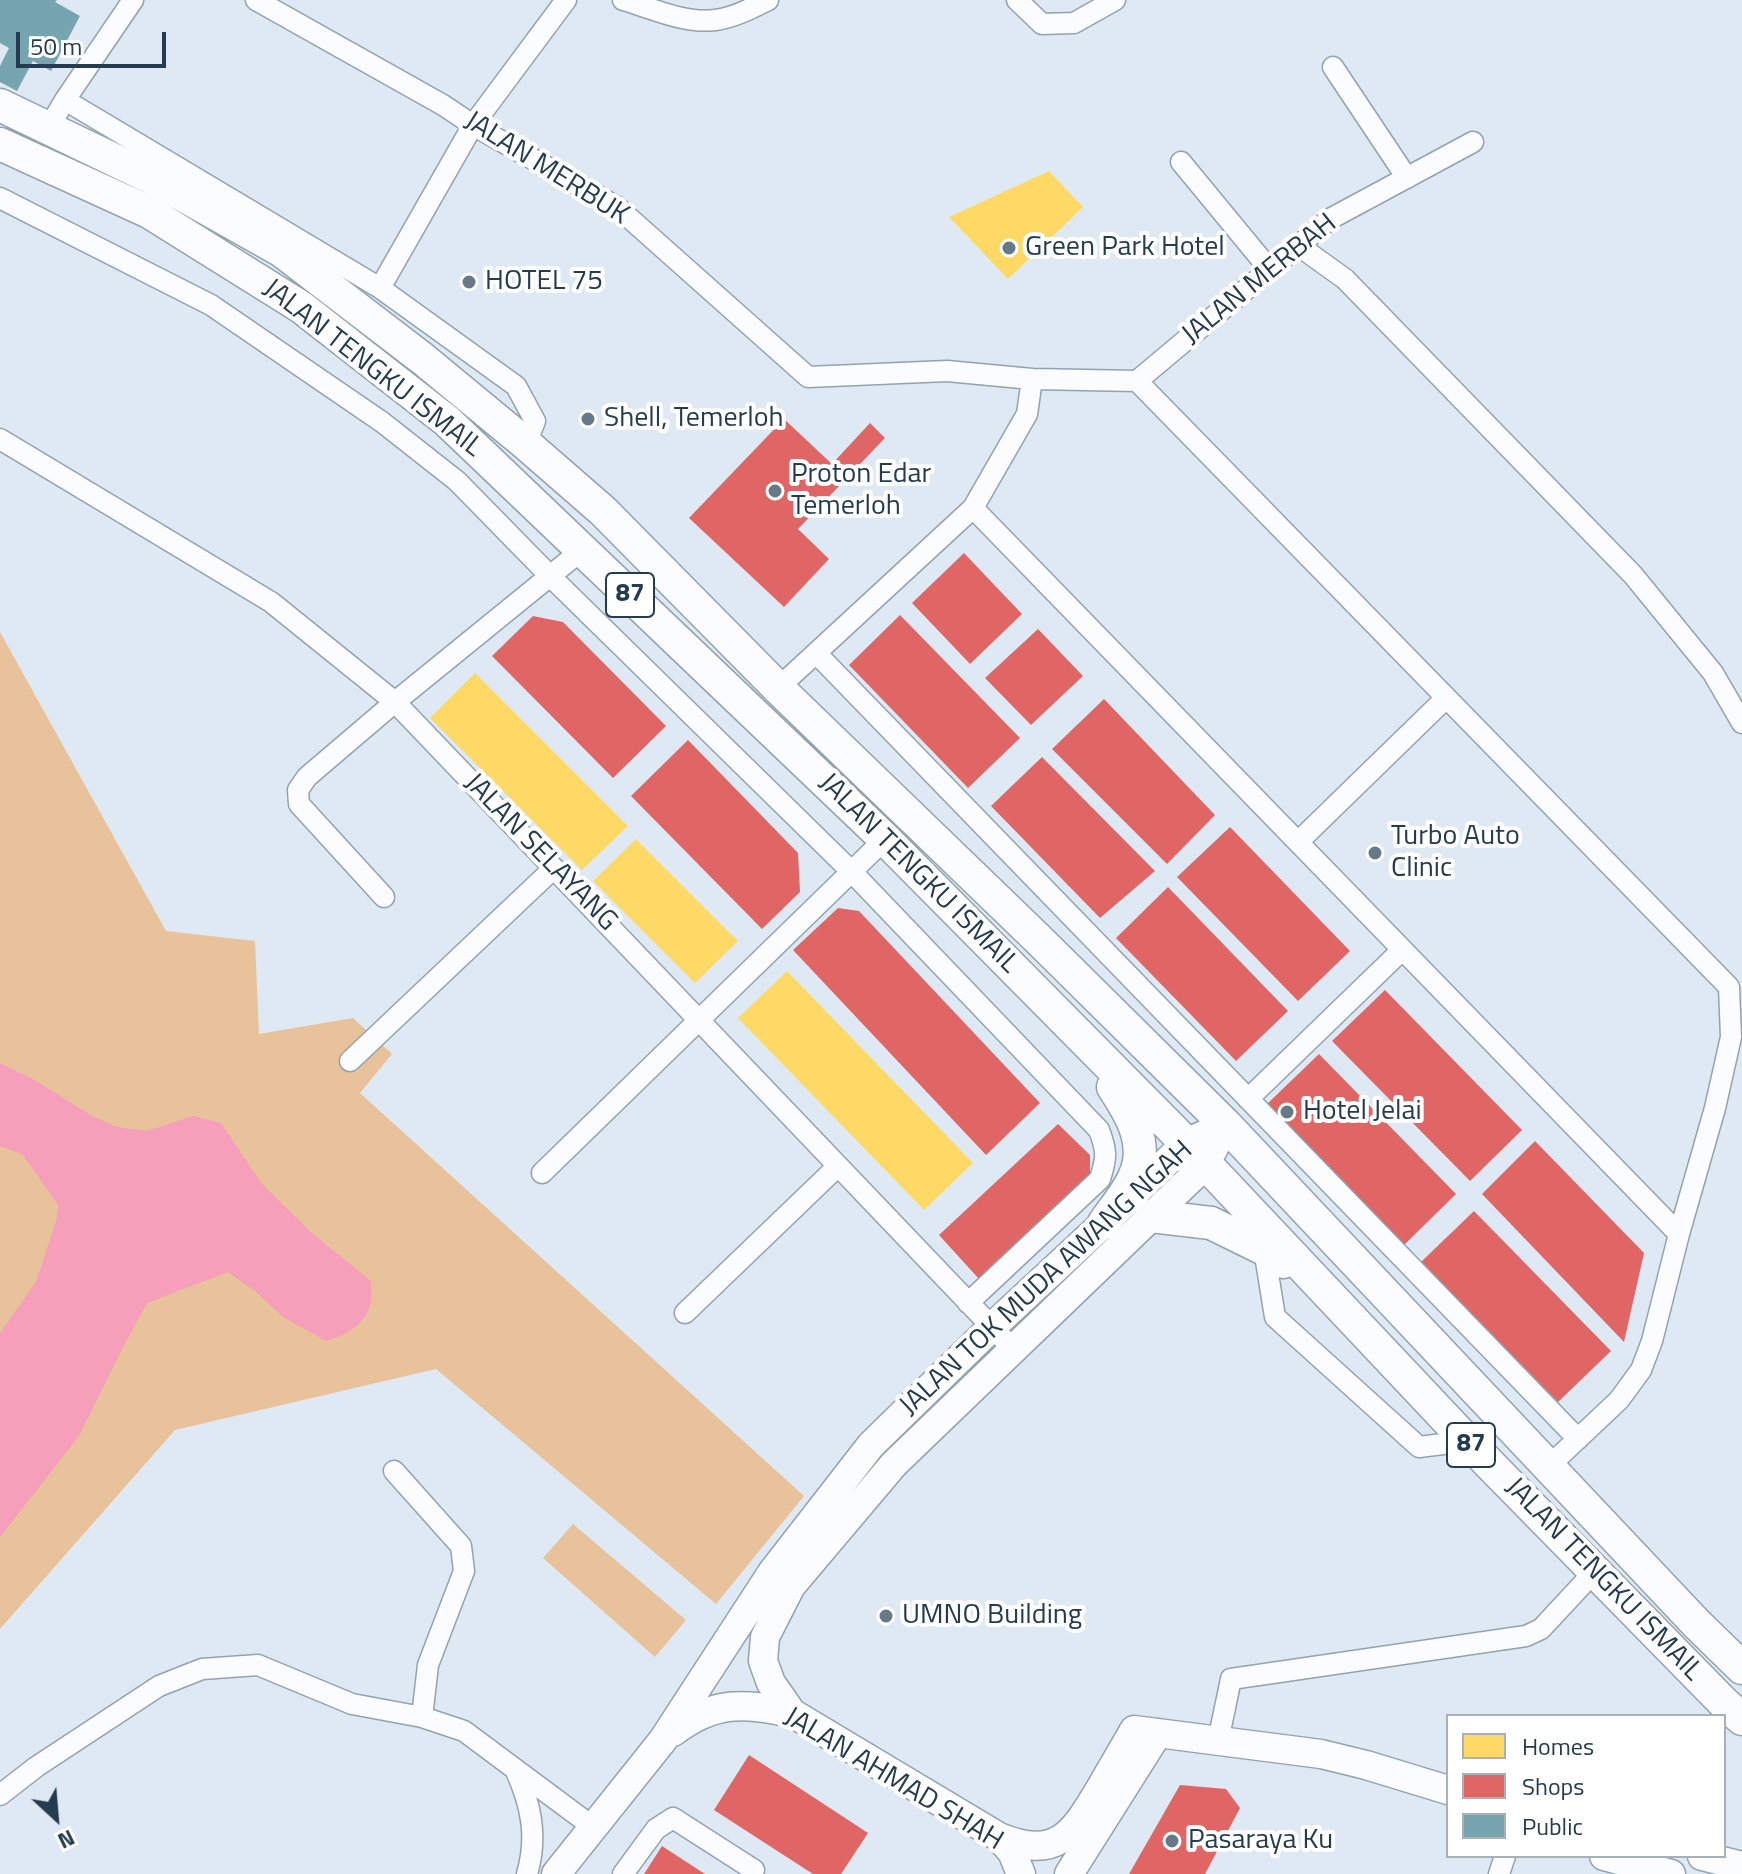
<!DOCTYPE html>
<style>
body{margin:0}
#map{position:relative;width:1742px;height:1874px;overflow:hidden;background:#dee9f4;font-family:"Titillium Web",sans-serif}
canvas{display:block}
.legend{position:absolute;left:1446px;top:1714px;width:280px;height:144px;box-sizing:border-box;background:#fff;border:2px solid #a8b1b8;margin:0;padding:10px 14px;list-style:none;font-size:24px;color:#253c4e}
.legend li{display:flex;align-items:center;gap:16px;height:40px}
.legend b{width:40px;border:2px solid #a8b1b8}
.north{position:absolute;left:16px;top:1778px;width:80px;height:80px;-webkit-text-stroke:6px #fff;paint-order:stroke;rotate:154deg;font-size:22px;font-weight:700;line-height:32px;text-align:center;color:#253c4e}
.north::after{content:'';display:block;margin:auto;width:28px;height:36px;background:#253c4e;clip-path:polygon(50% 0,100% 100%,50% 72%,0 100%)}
.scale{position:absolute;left:16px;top:32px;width:150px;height:36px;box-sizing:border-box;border:4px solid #253c4e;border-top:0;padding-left:10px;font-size:24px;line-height:28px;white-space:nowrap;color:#253c4e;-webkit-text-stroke:6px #fff;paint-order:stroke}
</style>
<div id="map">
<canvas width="1742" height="1874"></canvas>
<ul class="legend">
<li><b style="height:22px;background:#ffd966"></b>Homes</li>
<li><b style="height:22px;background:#e06666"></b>Shops</li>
<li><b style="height:22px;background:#76a5af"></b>Public</li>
</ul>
<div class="north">N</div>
<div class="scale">50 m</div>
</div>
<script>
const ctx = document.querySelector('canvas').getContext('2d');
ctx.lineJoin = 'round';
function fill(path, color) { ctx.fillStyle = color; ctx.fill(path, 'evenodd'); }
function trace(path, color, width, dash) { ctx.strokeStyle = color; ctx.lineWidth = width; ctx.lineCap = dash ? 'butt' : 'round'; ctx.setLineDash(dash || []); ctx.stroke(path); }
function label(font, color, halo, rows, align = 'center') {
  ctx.font = font + ' "Titillium Web",sans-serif'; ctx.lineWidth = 8; ctx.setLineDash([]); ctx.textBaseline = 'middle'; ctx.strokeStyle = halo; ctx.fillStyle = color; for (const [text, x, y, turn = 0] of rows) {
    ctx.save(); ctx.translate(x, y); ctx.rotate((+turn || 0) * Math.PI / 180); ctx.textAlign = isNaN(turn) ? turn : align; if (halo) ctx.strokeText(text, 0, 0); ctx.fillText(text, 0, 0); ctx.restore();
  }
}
const green = new Path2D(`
 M0,632l166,299 89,10 4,93 94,-16 39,36 -32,39 444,403 -88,108 -280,-235 -261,61 -175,199z
 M573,1524l113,96 -31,37 -112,-99z`);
const water = new Path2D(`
 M0,1063l33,16 59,37 25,11 30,4 46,-15 28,7 40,60 51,50 59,48c0,7 1,15 0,21 -5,23 -25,33 -45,39l-43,-24 -28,-26 -27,-19 -81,31 -27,50 -41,83 -79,101v-204l36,-51 21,-64 1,-13 -36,-51 -22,-8z`);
const homes = new Path2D(`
 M1049,171l34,36 -75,72 -59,-62z
 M475,673l153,153 -46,44 -152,-152z
 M636,839l102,102 -43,42 -102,-102z
 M787,971l186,192 -49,47 -186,-192z`);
const shops = new Path2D(`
 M784,419l48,45 38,-41 15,15 -87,91 31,30 -45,48 -95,-89z
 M964,553l58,61 -52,50 -58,-61z
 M900,615l120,123 -52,50 -119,-123z
 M533,616l30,6 103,104 -53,52 -121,-122z
 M1038,629l45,47 -52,49 -46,-47z
 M1104,699l111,116 -48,49 -115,-115z
 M688,740l110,113 2,39 -38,37 -131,-133z
 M1042,757l113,114 -55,47 -109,-112z
 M1230,827l120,124 -52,50 -121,-124z
 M1168,887l120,124 -52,50 -120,-123z
 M838,908l21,3 181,192 -54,52 -193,-205z
 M1385,990l137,140 -52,51 -138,-140z
 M1319,1054l137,140 -52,51 -138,-140z
 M1058,1124l32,31v20l-111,104 -40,-44z
 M1535,1141l109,112 -20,89 -142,-148z
 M1474,1211l137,140 -53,51 -137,-140z
 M749,1755l119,78 -27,41h-28l-99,-64z
 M1180,1785l46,4 14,19 -35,66h-76z
 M662,1846l43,28h-61z`);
const public = new Path2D(`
 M0,0h57l-2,2 25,14 -29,55 -18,-10 -16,30 -17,-9v-16l9,-18 -9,-5z`);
const street = new Path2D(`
 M256,0l187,105 30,20 144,82 191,170 139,-6 85,8 105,2 592,606 2,50 -16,71 -36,126 -27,107 -11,29 -22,30 -70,66
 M623,0c28,8 62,24 92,20 18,-2 37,-12 53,-20
 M1017,0l25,24 32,-1 41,-23
 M1333,67l74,111
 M65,100l315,188 136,98 19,35 -9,23
 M49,127l16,-27 68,-100
 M1181,162l89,108
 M0,198l211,107 171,117 75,59 93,95 301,295 248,259c8,21 8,27 1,49l-132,124
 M1299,246l46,33 288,296 80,98 29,50
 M380,288l93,-163 93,-125
 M1137,381l193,-162 143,-77
 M0,439l271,163 124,100 618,647
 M973,508l706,726
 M816,653l762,786
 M778,688l195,-180 54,-94 5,-35
 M1298,842l148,-144
 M384,897l-85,-93 -1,-14 9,-13 88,-75 187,-152
 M350,1061l204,-193
 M1248,1099l154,-149
 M542,1173l343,-334
 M1264,1249l11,68 144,130 48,-6
 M685,1313l153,-147
 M394,1471l67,75 3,25 -36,94 -6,52
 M1218,1741l13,-62 295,-43 15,-7 54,-58
 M515,1769c16,35 23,67 12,105
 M0,1795l36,-28 123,-81 43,-17 56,-4 94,39 70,13 42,14 129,96
 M623,1874l33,-45 17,-11 81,52 -3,4
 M1499,1874l6,-18`);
const secondary = new Path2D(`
 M792,1713l-21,-30 -8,-22 2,-24 26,-51 103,-122 311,-299 11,-21
 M673,1732c42,-32 70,-29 119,-19l207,124 13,15 9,22
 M999,1837c57,23 73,-1 101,-48 11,-20 23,-39 34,-59l187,24 45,11 82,25
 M1604,1856l67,18
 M1702,1856l40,10
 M556,1874l107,-134 110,-169 98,-126 121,-118 112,-104 82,-80 40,-18
 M1069,1874l89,-141`);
const primary = new Path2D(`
 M0,105l156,75 126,71 141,108 103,85 77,67 175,177 260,251 188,186 470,498 46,45
 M0,144l149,68 152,95 146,114 438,418 301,304 281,298 257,262 18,16
 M1151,1216l60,7 53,26 19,13
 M1104,1223c10,-15 25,-32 31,-48 14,-32 -5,-62 -22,-88`);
const markers = [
 [1009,248,8,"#667988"],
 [469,282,8,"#667988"],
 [588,419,8,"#667988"],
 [775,491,8,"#667988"],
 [1375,853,8,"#667988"],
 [1287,1112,8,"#667988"],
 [886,1616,8,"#667988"],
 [1172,1841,8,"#667988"]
];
const shields = [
 [630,595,48],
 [1471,1445,48]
];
const shieldNames = [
 ["87",630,595],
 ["87",1471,1445]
];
const streetNames = [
 ["JALAN MERBUK",546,169,32],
 ["JALAN MERBAH",1260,280,-39],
 ["JALAN TENGKU ISMAIL",372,369,38],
 ["JALAN SELAYANG",540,853,46],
 ["JALAN TENGKU ISMAIL",918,874,45],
 ["JALAN TOK MUDA AWANG NGAH",1047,1279,-43],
 ["JALAN TENGKU ISMAIL",1603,1580,46],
 ["JALAN AHMAD SHAH",893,1780,31]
];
const poiNames = [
 ["Green Park Hotel",1025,248],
 ["HOTEL 75",485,282],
 ["Shell, Temerloh",604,419],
 ["Proton Edar",791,475],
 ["Temerloh",791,507],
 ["Turbo Auto",1391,837],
 ["Clinic",1391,869],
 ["Hotel Jelai",1303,1112],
 ["UMNO Building",902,1616],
 ["Pasaraya Ku",1188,1841]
];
fill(green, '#e8c29b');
fill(water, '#f59fbb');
fill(homes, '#ffd966');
fill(shops, '#e06666');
fill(public, '#76a5af');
trace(street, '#93a2af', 23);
trace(secondary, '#93a2af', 31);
trace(primary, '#93a2af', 35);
trace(street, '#fafcfd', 20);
trace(secondary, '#fafcfd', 28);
trace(primary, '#fafcfd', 32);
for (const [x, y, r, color] of markers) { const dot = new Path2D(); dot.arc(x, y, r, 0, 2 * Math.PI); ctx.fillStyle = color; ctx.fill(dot); trace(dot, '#fff', 3); }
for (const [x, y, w] of shields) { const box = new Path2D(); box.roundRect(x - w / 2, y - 22, w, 44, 6); ctx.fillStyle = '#fff'; ctx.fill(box); trace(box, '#253c4e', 2); }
label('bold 26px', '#253c4e', null, shieldNames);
label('28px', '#253c4e', '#fff', streetNames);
label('28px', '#253c4e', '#fff', poiNames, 'left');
</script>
